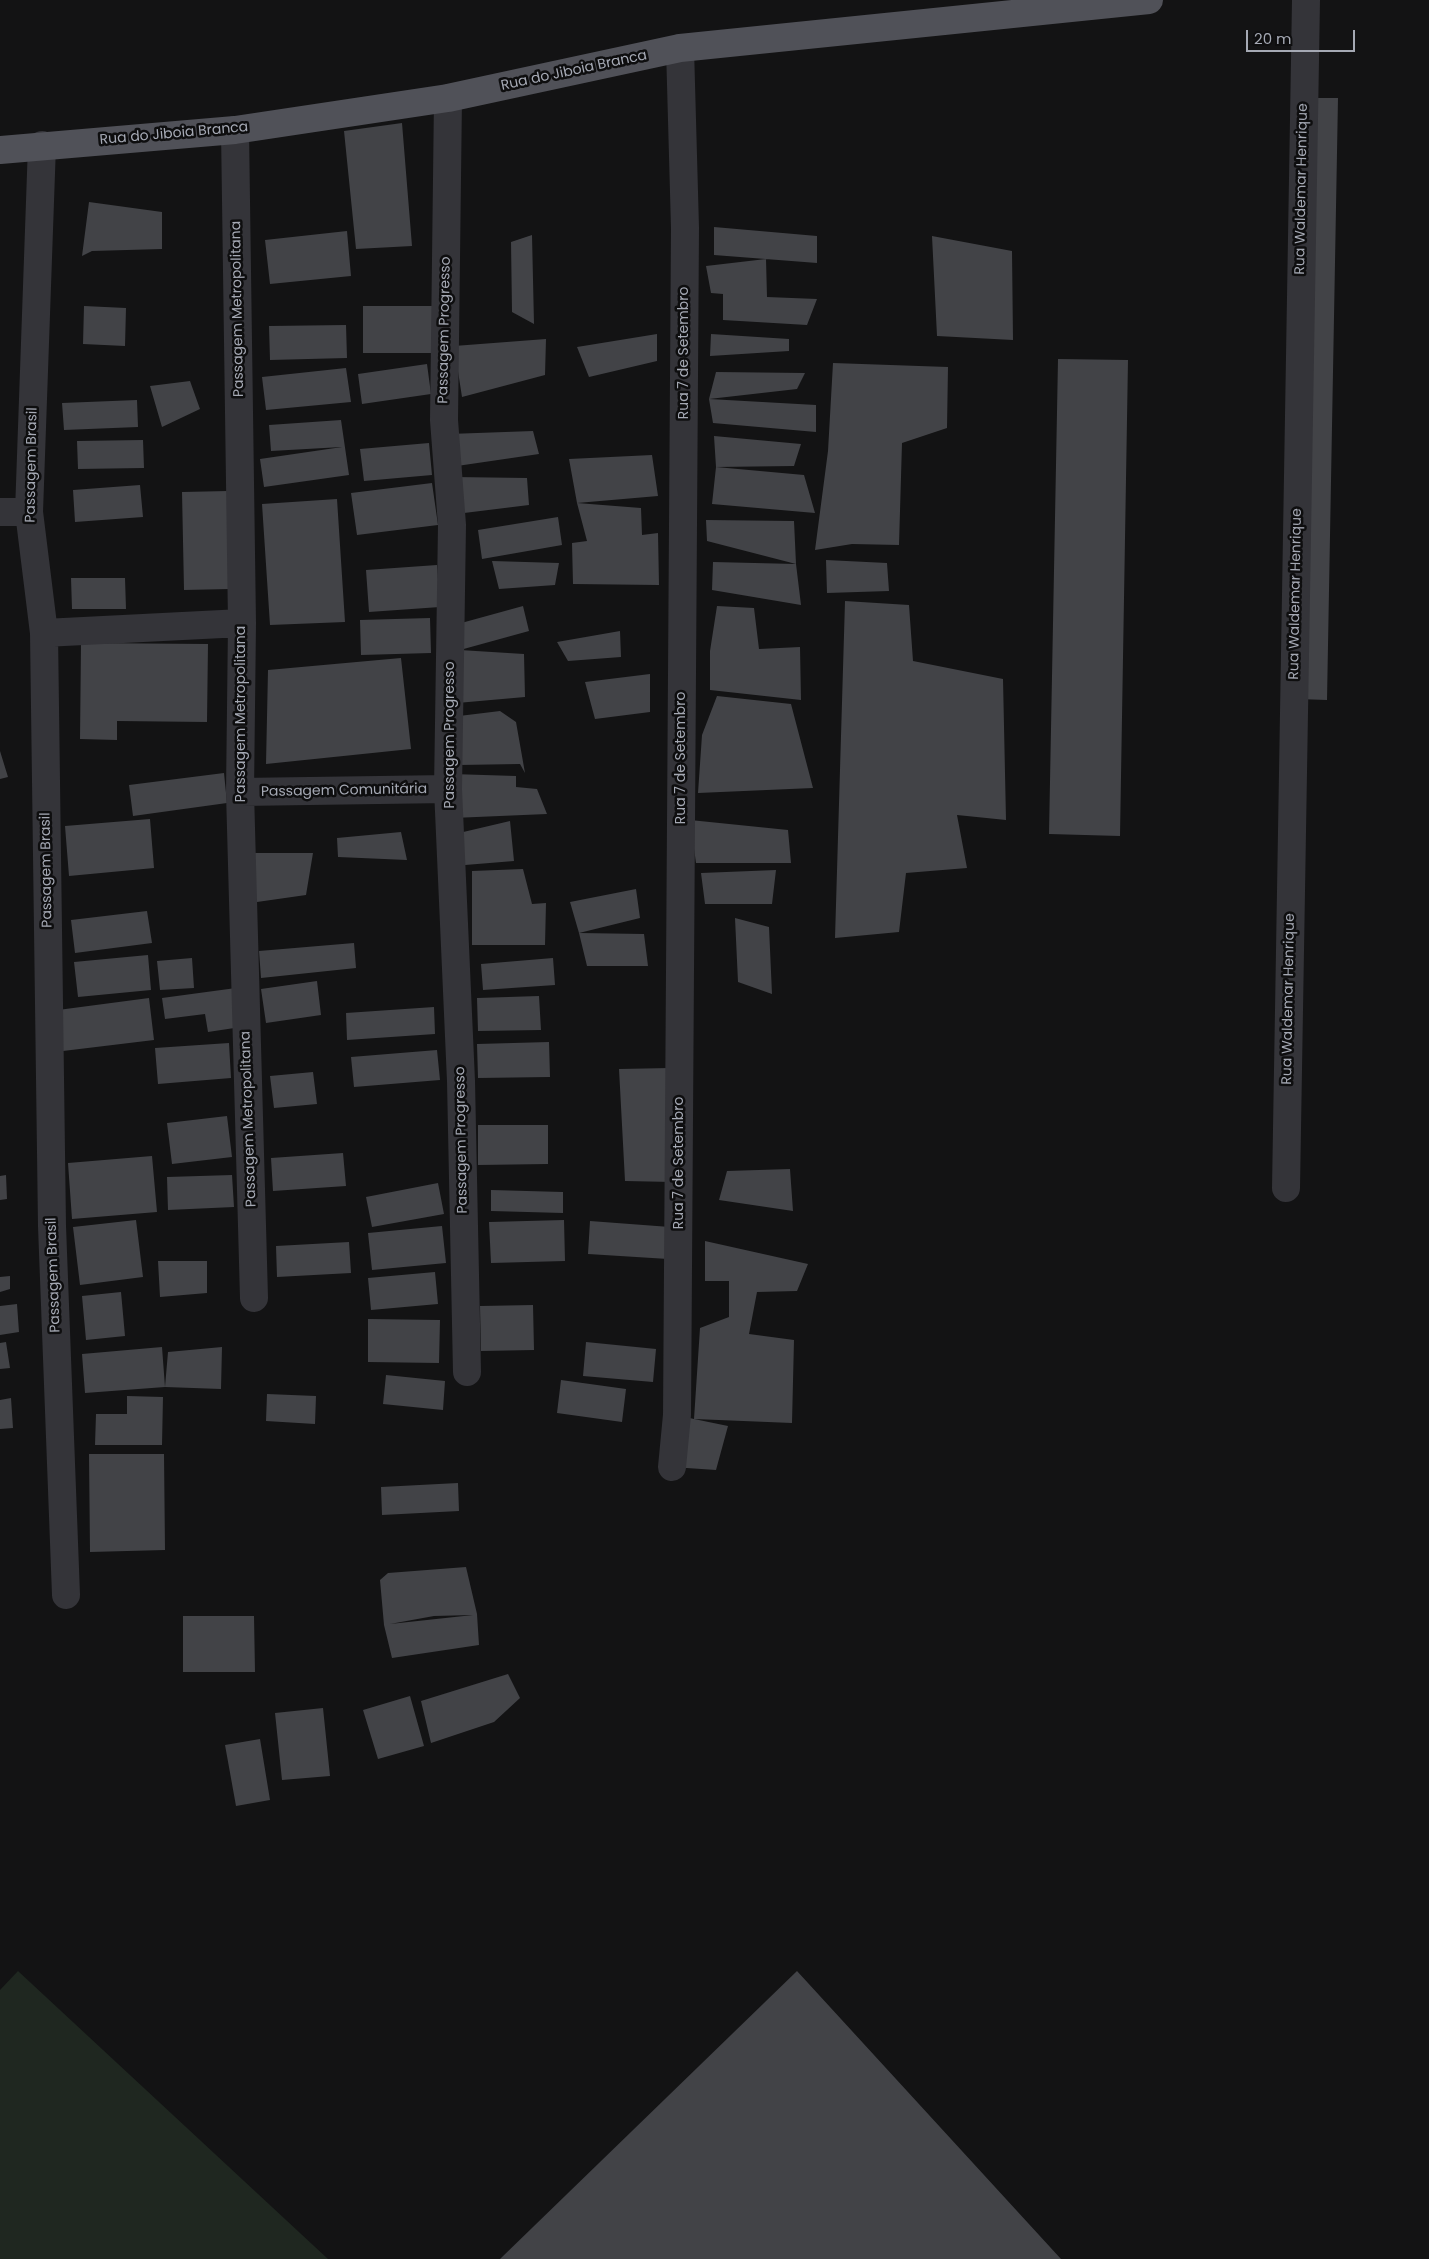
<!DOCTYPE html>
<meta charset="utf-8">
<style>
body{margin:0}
#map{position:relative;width:1429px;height:2259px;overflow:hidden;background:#131314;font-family:Poppins,sans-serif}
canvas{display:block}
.scale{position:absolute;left:1246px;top:30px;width:109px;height:22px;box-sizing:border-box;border:2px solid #a5a9b4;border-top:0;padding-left:6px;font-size:15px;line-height:18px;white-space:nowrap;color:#a5a9b4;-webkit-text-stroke:4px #0e0e0f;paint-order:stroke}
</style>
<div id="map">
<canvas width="1429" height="2259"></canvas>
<div class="scale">20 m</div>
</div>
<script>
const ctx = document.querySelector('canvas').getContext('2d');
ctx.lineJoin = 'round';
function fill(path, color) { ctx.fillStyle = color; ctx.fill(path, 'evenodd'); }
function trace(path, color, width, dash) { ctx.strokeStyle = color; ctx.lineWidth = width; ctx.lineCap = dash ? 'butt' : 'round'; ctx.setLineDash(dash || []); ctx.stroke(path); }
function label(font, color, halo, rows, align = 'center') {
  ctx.font = font + ' Poppins,sans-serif'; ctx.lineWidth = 5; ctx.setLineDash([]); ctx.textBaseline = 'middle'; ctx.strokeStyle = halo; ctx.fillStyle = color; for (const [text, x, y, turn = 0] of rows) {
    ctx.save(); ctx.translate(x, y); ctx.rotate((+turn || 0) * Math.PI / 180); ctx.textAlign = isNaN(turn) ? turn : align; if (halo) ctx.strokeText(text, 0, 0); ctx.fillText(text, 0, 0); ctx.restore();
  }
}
const green = new Path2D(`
 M18,1971l310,288h-328v-269z`);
const building = new Path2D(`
 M1309,98h29l-11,602 -29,-1z
 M402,123l10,123 -56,3 -12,-118z
 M89,202l73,10v37l-70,2 -10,5z
 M714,227l103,9v27l-103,-8z
 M347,231l4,45 -81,8 -5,-44z
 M532,235l2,89 -22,-12 -1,-70z
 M932,236l80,15 1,89 -76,-4z
 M766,259l1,38 50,2 -10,26 -84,-5v-26l-12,-1 -5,-27z
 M84,306l42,2 -1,38 -42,-2z
 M363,306h76v47h-76z
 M346,325l1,33 -77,2 -1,-34z
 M657,334v27l-68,16 -12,-30z
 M711,334l78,5v12l-79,5z
 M546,339l-1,36 -83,22 -8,-51z
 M1058,359l70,1 -8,476 -71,-2z
 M833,363l115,4 -1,61 -45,15 -3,102 -47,-1 -37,6 13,-99z
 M427,364l4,30 -69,10 -4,-30z
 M346,368l5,34 -85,8 -4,-33z
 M716,372l89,1 -8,16 -88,10z
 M190,381l10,28 -38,18 -12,-41z
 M709,399l107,6v27l-103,-9z
 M137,400l1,27 -74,3 -2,-27z
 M341,420l8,55 -85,12 -4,-28 82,-12 -71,4 -2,-26z
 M533,431l6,23 -82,12 -8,-32z
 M714,436l87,8 -7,22 -78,1 88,8 11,38 -103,-9 4,-37z
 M143,440l1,28 -66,1 -1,-28z
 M429,443l3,32 -68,6 -4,-32z
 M652,455l6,41 -81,7 -8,-44z
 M454,477l73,1 2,27 -73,9z
 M432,483l6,42 -81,10 -6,-42z
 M140,485l3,32 -68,5 -2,-32z
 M228,491l2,98 -46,1 -2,-98z
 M337,499l8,123 -75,3 -8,-121z
 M577,503l64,5 1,27 16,-2 1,52 -86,-1 -1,-41 15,-2z
 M558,517l4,28 -80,14 -4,-29z
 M706,520l88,1 2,43 -89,-23z
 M826,560l61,3 2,28 -62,2z
 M492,561l67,2 -4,22 -56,4z
 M713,562l83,2 5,41 -89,-15z
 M437,565l3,42 -71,5 -3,-42z
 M71,578h54l1,31h-54z
 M845,601l64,4 4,56 90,18 3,141 -49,-5 10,53 -61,5 -7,59 -64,6z
 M523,606l6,25 -69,19 -6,-25z
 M717,606l37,2 5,41 41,-2 1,53 -91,-10v-39z
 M430,618l1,35 -70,2 -1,-35z
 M620,631l1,26 -53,4 -11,-19z
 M81,643l127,1 -1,78 -90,-1v19l-37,-1z
 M460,650l64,4 1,43 -68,6z
 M401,658l10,91 -145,15 2,-94z
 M650,674v38l-55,7 -10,-37z
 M717,696l74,8 22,84 -115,5 4,-58z
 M500,711l16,11 9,51 -5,-9 -61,1v-49z
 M0,751l8,26 -8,2z
 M224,773l3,30 -94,13 -4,-31z
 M452,774l64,2v11l21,2 10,25 -94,4z
 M150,819l4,49 -85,8 -4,-50z
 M690,820l98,10 3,33h-95z
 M510,821l4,40 -61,5 6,-33z
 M401,832l6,28 -69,-3 -1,-19z
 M247,853h66l-7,42 -56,8z
 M523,869l9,35 14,-1 -1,42h-73v-74z
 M776,870l-4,34h-67l-4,-31z
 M636,889l4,29 -61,15 -9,-31z
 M147,911l5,32 -77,10 -4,-33z
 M735,918l34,9 3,67 -34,-12z
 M579,933l65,1 4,32h-61z
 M354,943l2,25 -95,10 -2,-27z
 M148,955l3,35 -73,7 -4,-35z
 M192,958l2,30 -34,2 -3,-29z
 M553,958l2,27 -72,5 -2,-26z
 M317,981l4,34 -55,8 -5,-34z
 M236,988l5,39 -33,5 -3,-18 -40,5 -3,-21z
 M539,996l2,34 -63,1 -1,-33z
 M149,998l5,42 -91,11 -5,-41z
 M434,1007l1,27 -88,6 -1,-27z
 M549,1042l1,35 -72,1 -1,-34z
 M229,1043l2,35 -73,6 -3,-36z
 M437,1050l3,30 -86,7 -3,-30z
 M670,1068l3,114 -48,-1 -6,-112z
 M313,1072l4,32 -43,4 -4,-32z
 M227,1116l5,41 -60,7 -5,-41z
 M478,1125h70v39l-70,1z
 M343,1153l3,33 -73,5 -2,-33z
 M152,1156l5,56 -85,7 -4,-56z
 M790,1169l3,42 -74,-11 8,-29z
 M6,1175l1,24 -7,1v-24z
 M232,1175l2,32 -66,3 -1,-33z
 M438,1183l6,31 -72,13 -6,-30z
 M491,1190l72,2v21l-72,-2z
 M136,1220l7,57 -63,8 -7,-58z
 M564,1220l1,41 -74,2 -2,-41z
 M590,1221l80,6 -2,32 -80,-5z
 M442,1226l4,37 -74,7 -4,-37z
 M705,1241l103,23 -11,27 -40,1 -8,42 45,6 -2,83 -98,-4 34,7 -12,44 -44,-3 5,-52 17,4 6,-91 29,-11v-36h-24z
 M349,1242l2,31 -74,4 -1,-31z
 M158,1261h49v32l-47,4z
 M435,1272l3,32 -67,6 -3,-32z
 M10,1276v13l-10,3v-15z
 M121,1292l4,44 -39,4 -4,-44z
 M17,1304l2,28 -19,3v-29z
 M533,1305l1,45 -53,1 -1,-45z
 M368,1319l72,1 -1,43 -71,-1z
 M6,1342l4,26 -10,1v-26z
 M586,1342l70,7 -3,33 -70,-6z
 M162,1347l3,40 -80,6 -3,-39z
 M222,1347l-1,42 -56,-2 3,-35z
 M386,1375l59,6 -2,29 -60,-6z
 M561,1380l65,9 -4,33 -65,-9z
 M267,1394l49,2 -1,28 -49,-3z
 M127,1396l36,1 -1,48h-67l1,-31h31z
 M11,1398l2,30 -13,1v-29z
 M89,1454h75l1,96 -75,2z
 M458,1483l1,28 -77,4 -1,-28z
 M466,1567l11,47 2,31 -87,13 -8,-33 -4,-45 8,-7zM473,1615l-83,9 44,-8z
 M183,1616h71l1,56h-72z
 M508,1674l12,24 -26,24 -63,21 -10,-42z
 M410,1696l14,50 -46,13 -15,-49z
 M323,1708l7,68 -48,4 -7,-67z
 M260,1739l10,61 -34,6 -11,-61z
 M797,1971l264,288h-561z`);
const minor = new Path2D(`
 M448,98l-4,322 8,105 -4,264 13,292 6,291
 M235,130l7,493 -2,169 14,506
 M42,145l-13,367 15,121 8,593 14,369
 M0,512h29
 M44,633l198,-10
 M240,792l208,-3
 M1286,1188l20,-1188
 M672,1467l5,-52 8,-1187 -5,-180`);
const major = new Path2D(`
 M0,150l235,-20 213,-32 232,-50 469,-48`);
const streetNames = [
 ["Rua do Jiboia Branca",574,71,-12],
 ["Rua do Jiboia Branca",174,134,-5],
 ["Rua Waldemar Henrique",1302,189,-89],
 ["Passagem Metropolitana",238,309,-91],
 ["Passagem Progresso",445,330,-89],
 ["Rua 7 de Setembro",684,353,-90],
 ["Passagem Brasil",32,465,-89],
 ["Rua Waldemar Henrique",1296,594,-89],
 ["Passagem Metropolitana",241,714,-90],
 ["Passagem Progresso",450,735,-90],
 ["Rua 7 de Setembro",681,758,-90],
 ["Passagem Comunitária",344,791,-1],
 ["Passagem Brasil",47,870,-91],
 ["Rua Waldemar Henrique",1289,999,-89],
 ["Passagem Metropolitana",249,1119,-92],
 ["Passagem Progresso",462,1140,-91],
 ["Rua 7 de Setembro",679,1163,-90],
 ["Passagem Brasil",54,1275,-92]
];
fill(green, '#1f2720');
fill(building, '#424347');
trace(minor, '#343439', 28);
trace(major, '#505158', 28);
label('14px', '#a5a9b4', '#0e0e0f', streetNames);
</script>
